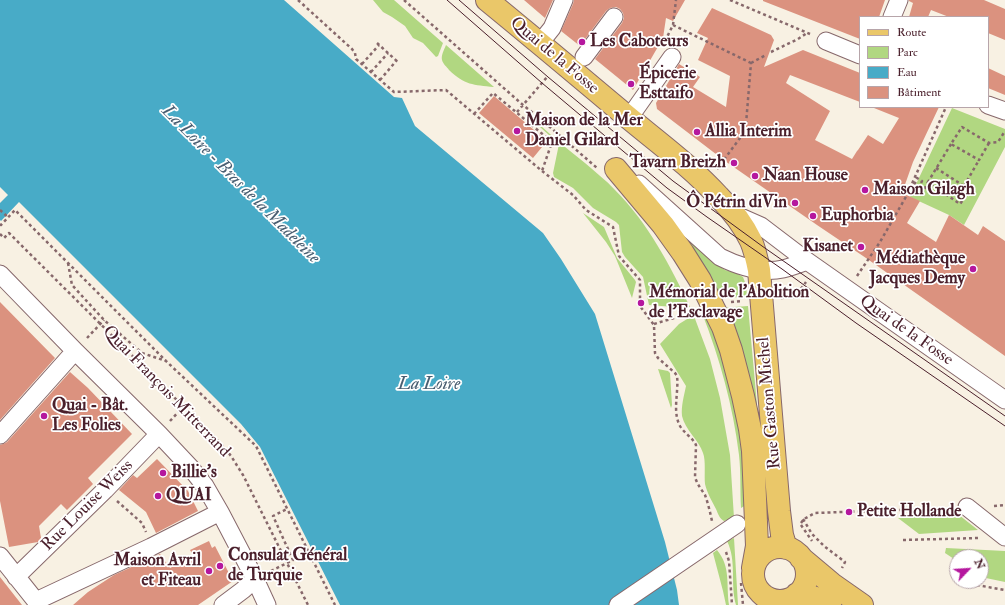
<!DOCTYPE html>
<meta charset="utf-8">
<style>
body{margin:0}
#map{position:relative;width:1005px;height:605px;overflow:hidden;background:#f8f1e3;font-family:"IM FELL Double Pica",serif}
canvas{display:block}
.legend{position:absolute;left:859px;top:16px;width:130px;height:92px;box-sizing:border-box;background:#fff;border:1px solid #b7a5aa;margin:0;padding:5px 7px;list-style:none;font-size:12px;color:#4a1f2b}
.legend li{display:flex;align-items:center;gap:8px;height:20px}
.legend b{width:20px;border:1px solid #b7a5aa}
.north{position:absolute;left:949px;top:549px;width:40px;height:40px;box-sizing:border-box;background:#fff;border:1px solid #b7a5aa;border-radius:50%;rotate:65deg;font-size:11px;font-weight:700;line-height:16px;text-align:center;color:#4a1f2b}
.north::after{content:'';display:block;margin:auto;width:14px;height:18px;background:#b5179e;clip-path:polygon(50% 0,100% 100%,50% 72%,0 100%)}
</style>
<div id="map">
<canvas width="1005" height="605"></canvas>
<ul class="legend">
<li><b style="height:5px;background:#eac769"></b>Route</li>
<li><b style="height:11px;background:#b1d781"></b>Parc</li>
<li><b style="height:11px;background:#48abc7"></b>Eau</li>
<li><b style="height:11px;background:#db927f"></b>Bâtiment</li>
</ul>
<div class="north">N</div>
</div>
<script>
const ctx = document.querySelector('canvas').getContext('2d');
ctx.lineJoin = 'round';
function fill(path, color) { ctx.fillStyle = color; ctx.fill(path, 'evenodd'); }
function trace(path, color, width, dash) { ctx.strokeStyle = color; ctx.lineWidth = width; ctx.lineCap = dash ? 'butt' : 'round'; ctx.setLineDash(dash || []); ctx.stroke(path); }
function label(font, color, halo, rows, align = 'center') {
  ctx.font = font + ' "IM FELL Double Pica",serif'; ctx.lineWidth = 3.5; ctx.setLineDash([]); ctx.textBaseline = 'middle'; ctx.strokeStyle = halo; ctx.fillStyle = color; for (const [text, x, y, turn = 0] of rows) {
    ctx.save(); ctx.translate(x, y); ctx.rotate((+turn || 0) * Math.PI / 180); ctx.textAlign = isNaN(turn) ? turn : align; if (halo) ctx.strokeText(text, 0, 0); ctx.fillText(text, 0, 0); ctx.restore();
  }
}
const green = new Path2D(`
 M373,0h21l49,43 -5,13 -2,1 -13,-14 -10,-5 -8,-12 -13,-9 -9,-5z
 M446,45l48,42c-21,-2 -29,-2 -45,-17 -2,-3 -6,-6 -7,-10 -1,-5 2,-10 4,-15z
 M952,108l53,21v18l-41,78 -15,-10 -39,-18z
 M541,126c14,13 29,25 44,37 10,9 21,17 30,27 33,33 55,75 75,117l-4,1 -37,-3 -6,-28 -18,-20 -3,-5 -3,-27 -3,-3 -23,-14 -20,-20 -19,-11 -1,-4 6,-29 -19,-17z
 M583,213l21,14 13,31 18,22 1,2 -4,16 -17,-42 -9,-14z
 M673,226l43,38 9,6 11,3 7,4 3,8 1,12 -32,1z
 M748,306l11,121 10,68 -4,1 -45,-188z
 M710,310l32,97 4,98 -5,3c-1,-18 0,-35 -2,-53 -6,-49 -19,-96 -37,-142z
 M692,316h2l16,43 10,39 10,57 4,63 -10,3c-4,-2 -6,-7 -8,-12 -4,-8 -9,-16 -11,-25 -1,-8 1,-24 -2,-31 -4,-13 -18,-23 -21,-37 -1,-10 2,-20 4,-30l-26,-42 19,-20z
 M658,369l10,2 2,2 2,32 -1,3z
 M959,515l19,15 -59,4 -21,-16z
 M734,538l4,67h-2c-6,-21 1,-44 -9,-64z
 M946,548l59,3v31l-24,-5v-20h-24v4l-12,-8z
 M717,550c14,17 9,34 12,55h-3l-3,-14 -10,-38z`);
const water = new Path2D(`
 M0,0h284l110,97 8,1 13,28 128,107 18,26 34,55 70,228 12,48 2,15h-339l-80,-158 -19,-23 -222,-222 -18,19 -1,-1v-17l8,-8 -8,-8z`);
const building = new Path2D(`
 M524,0h29l-8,18z
 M574,0h111l-12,21 -7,-3 -3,20 -30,52 -38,-31 27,-36 2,-5 -1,-5 -3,-4 -4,-2 -6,1 -4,3 -26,35 -19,-15 12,-27z
 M763,0h122l-6,17h-19v22l-97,-38z
 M909,0h75l21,9v31l-17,-7v-16h-39l-18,-7 -3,7h-19l4,-14 -4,-2z
 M712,8l59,27 3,5 -10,27 39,-17 57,23v29l-70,-27 -4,8 44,28 -15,29 37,19 5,-8 1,-1 10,-15 15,9 16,-26 -25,-10v-1h65l-26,55 -11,31 18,8 -13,22 29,19 13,-27 29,20 5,-9 22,15v115l-139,-98 -49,-33 -92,-64 -68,-52 -1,-6 23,-39 21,13 -7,10 33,20 4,-31 -32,-16 10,-22 -11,-5z
 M988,68l17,8v19l-17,-7z
 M494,96l53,45 -14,17 -54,-45z
 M0,302l55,56 -55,62z
 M70,372l18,16 44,46 -44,44 5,6 -26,26 -6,-6 -22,22 2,12 -3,4 -29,5 -9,-46v-56l3,-1 4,-2z
 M157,459l31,32 10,20 -42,22 -10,-21 -27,-22 14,-15 4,3z
 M209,541l3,7 3,-2 18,35 -35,24h-125l15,-13 26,-17 46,-21 10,14 24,-11 -4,-7z
 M0,577l22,28h-22z`);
const path = new Path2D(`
 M298,0l54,49 3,4 1,6 38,33 52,-2 96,81 31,24 13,15 27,17 6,29 21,24v26l14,19 1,28 3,5 17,15 2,3c2,16 -5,35 3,50 4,7 12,11 16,19l-1,32c2,7 6,12 10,18 3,8 5,17 7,26
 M404,0l119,105 19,15 55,48
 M730,0l80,34
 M673,25l78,38
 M665,41l8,-16 3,-25
 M377,43l22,20
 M771,52l27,-13 9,-6
 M751,63l15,-8
 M362,64l17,-19
 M371,72l17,-19
 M380,80l17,-20
 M517,112l31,-36
 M474,114l19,-21 59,49 -10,29
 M989,143l-10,17 -28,-16 11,-17 27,16 9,-1 7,-11
 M936,168l34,22 -10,14 -32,-22 23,-38
 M717,169l26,-35 3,-10 5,-61
 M964,186l15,-26
 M911,187l2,1 4,-10 5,3 -5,11 5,2 6,-12
 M0,210l9,8
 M0,224l1,1 14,-15 151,151 90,85 79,159
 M0,234l4,4 5,-5 214,213 8,10 12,19 65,130
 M68,263l4,22 32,35 38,33 24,8
 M857,276l23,-34 27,-47 39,-88
 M781,298l14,-1 11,-15
 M731,302l11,-1
 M654,324l40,-12
 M87,338l17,-18
 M170,421l13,-14
 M117,501l25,22 4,9
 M994,506l11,-1
 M803,519l9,15 12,12 21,16 -3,6
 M801,523l3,-4 11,-6 136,-5
 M801,525l11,16
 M903,540l76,-2
 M726,552l3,9 3,44
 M271,571l22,-11 -20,-44 14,-7
 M741,583l2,22
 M965,583l40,7`);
const minor = new Path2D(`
 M892,17l7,-17
 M826,41l34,14
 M540,43l12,-15 12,-28
 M584,57l30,-40
 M988,105l17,6
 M629,118l43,-61
 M639,184l81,73c20,10 41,17 63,12 8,-2 16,-5 24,-8
 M736,215l25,11 46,35 198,139
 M0,274l75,77 84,83 31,33 15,19 15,26 35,67 12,26
 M0,435l75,-84
 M967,507l38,30
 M0,556l39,49
 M16,577l89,-87 54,-56
 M36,601l115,-54 69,-35
 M223,605l20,-15 12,-11
 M618,605l119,-81`);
const major = new Path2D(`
 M487,0c44,36 87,72 131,109 34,29 71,55 101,88 13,13 24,27 32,44 4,9 6,19 8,29l20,241 3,24 4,13
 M616,169l47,56 20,28 17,27 12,25 11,22 8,23 12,46 7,33 3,22 4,95 -4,22
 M753 574a27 27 0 1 1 54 0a27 27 0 1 1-54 0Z
 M801,558l31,26 30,21
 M797,594c13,2 22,4 33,11`);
const tram = new Path2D(`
 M447,0l95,83 125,105 40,29 75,52 74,54 149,103
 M459,0l89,77 125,104 89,65 243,170`);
const markers = [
 [582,42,4,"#b5179e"],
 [631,84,4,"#b5179e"],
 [517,131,4,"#b5179e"],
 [697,132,4,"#b5179e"],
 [734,163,4,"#b5179e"],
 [755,176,4,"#b5179e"],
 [865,190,4,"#b5179e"],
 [795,203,4,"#b5179e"],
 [813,216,4,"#b5179e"],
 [861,247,4,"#b5179e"],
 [973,269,4,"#b5179e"],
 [641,303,4,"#b5179e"],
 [44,416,4,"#b5179e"],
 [163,473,4,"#b5179e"],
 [158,496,4,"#b5179e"],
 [849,512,4,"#b5179e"],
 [220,566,4,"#b5179e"],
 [209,571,4,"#b5179e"]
];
const poiNames = [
 ["Les Caboteurs",590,42],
 ["Épicerie",639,74],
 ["Esttaifo",639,94],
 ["Maison de la Mer",525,121],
 ["Daniel Gilard",525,141],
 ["Allia Interim",705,132],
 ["Tavarn Breizh",726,163,"right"],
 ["Naan House",763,176],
 ["Maison Gilagh",873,190],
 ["Ô Pétrin diVin",787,203,"right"],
 ["Euphorbia",821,216],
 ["Kisanet",853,247,"right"],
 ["Médiathèque",965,259,"right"],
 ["Jacques Demy",965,279,"right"],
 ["Mémorial de l’Abolition",649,293],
 ["de l’Esclavage",649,313],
 ["Quai - Bât.",52,406],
 ["Les Folies",52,426],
 ["Billie's",171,473],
 ["QUAI",166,496],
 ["Petite Hollande",857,512],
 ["Consulat Général",228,556],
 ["de Turquie",228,576],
 ["Maison Avril",201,561,"right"],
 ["et Fiteau",201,581,"right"]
];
const streetNames = [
 ["Quai de la Fosse",554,56,40],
 ["Quai de la Fosse",906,331,35],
 ["Quai François Mitterrand",166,392,46],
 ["Rue Gaston Michel",770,403,-95],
 ["Rue Louise Weiss",88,506,-45]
];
const waterNames = [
 ["La Loire - Bras de la Madeleine",240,185,45],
 ["La Loire",429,385]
];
fill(green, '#b1d781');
fill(water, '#48abc7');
fill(building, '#db927f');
trace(minor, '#87686b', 19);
trace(major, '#87686b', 24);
trace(path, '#87686b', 2.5, [3, 3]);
trace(minor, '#fff', 17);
trace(major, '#eac769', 22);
trace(tram, '#4a1f2b', 1);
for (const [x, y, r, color] of markers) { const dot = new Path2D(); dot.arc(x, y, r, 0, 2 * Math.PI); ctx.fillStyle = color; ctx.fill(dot); trace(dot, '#fff', 1.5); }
label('bold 17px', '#4a1f2b', '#fff', poiNames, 'left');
label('17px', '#4a1f2b', '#fff', streetNames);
label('italic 18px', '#495e71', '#fff', waterNames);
</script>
